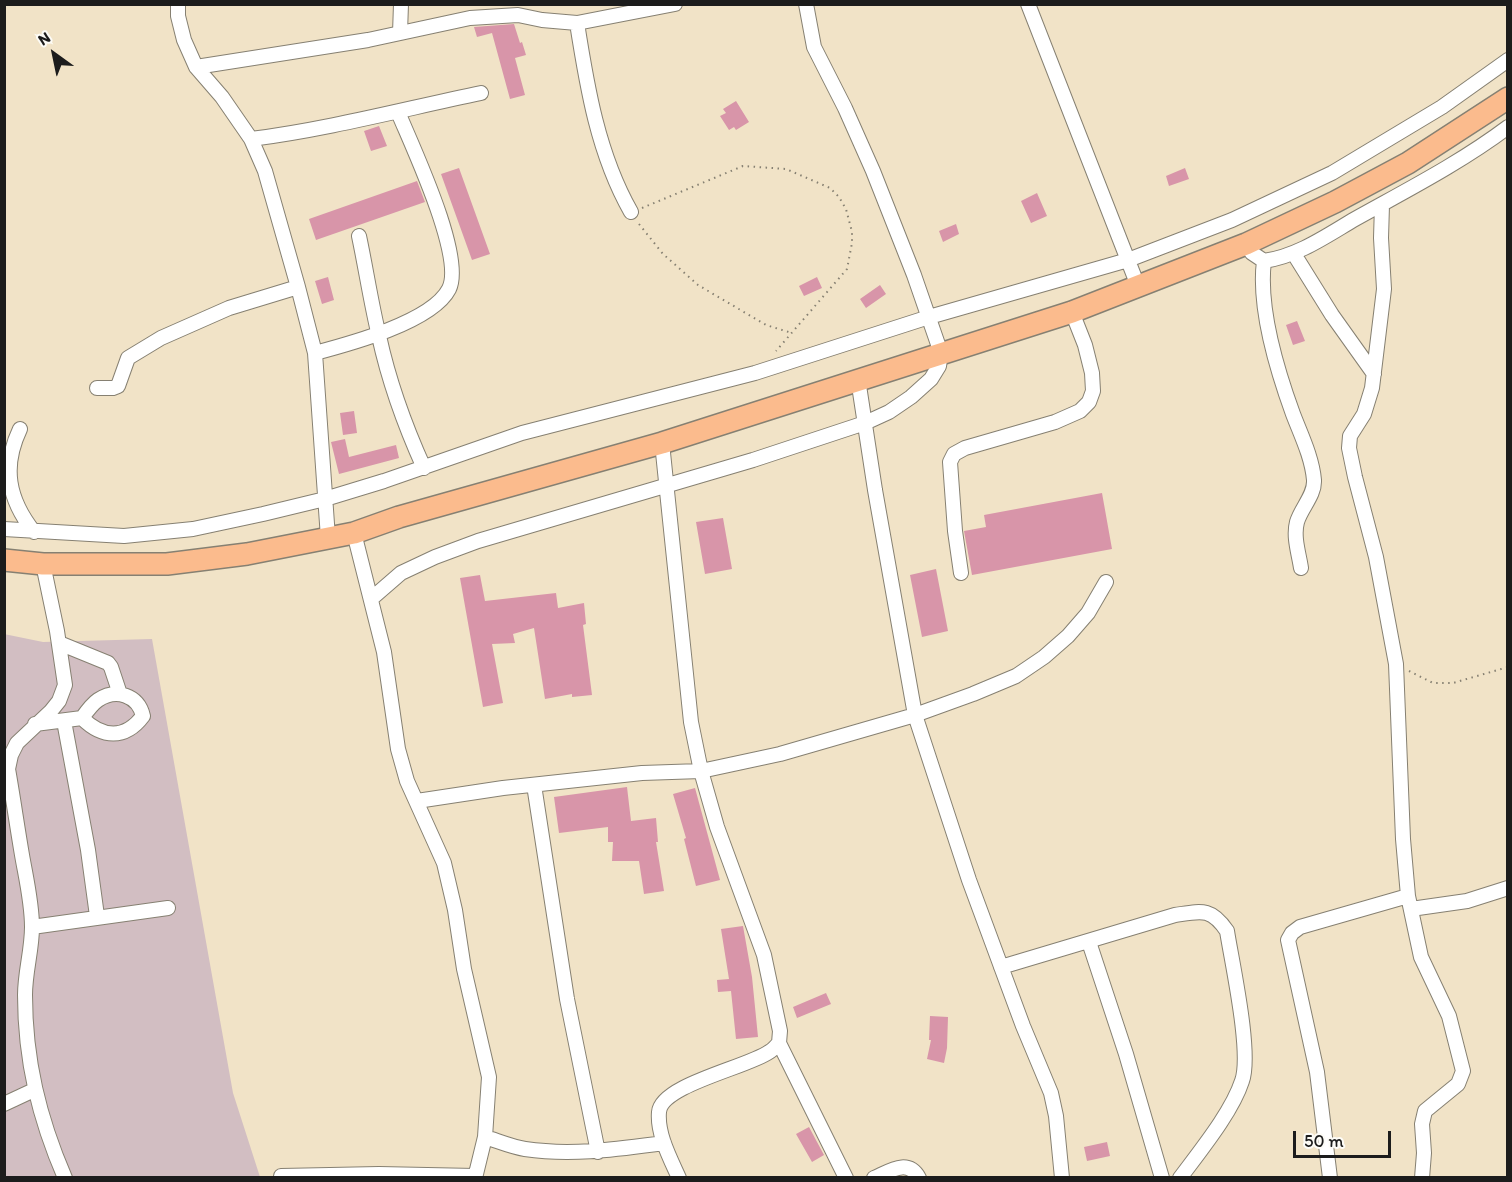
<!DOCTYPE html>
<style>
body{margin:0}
#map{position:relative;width:1512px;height:1182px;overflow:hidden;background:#f1e3c7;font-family:Itim,sans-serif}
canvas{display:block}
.frame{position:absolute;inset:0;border:6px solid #1c1c1c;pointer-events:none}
.north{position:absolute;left:24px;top:24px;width:60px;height:60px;-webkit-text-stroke:4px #fdfcf7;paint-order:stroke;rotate:327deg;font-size:16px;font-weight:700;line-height:24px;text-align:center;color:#1c1c1c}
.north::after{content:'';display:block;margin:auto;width:21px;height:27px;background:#1c1c1c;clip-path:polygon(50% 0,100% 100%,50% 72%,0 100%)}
.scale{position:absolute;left:1293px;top:1131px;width:98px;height:27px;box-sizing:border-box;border:3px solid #1c1c1c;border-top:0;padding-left:8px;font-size:18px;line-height:21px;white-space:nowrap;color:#1c1c1c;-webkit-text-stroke:4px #fdfcf7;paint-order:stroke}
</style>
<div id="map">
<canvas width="1512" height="1182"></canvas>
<div class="frame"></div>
<div class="north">N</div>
<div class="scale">50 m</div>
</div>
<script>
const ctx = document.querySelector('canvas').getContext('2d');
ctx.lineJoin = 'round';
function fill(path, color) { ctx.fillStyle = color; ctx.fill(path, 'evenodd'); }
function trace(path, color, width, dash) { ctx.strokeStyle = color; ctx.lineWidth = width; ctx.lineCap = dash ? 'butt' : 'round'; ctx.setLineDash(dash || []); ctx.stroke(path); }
const industrial = new Path2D(`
 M4,634l39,8 109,-3 81,454 27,84h-255z`);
const building = new Path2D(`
 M514,24l6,19 2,-1 4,13 -11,3 10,37 -15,4 -18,-66 -15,4 -3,-10z
 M736,101l13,21 -13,8 -2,-3 -5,3 -9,-14 6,-3 -3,-4z
 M379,126l8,20 -16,5 -7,-20z
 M459,168l31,86 -18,6 -31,-86z
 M1185,168l4,11 -20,7 -3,-10z
 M417,181l8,21 -109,38 -7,-21z
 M1037,193l10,23 -16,7 -10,-22z
 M956,224l3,10 -16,8 -4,-11z
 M328,277l6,23 -12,4 -7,-23z
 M817,277l5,11 -18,8 -5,-10z
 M880,285l6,9 -20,14 -6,-9z
 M1297,321l8,20 -12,4 -7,-20z
 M354,411l3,22 -14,2 -3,-22z
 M345,439l4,18 47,-12 3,13 -60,16 -8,-32z
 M1102,493l10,56 -140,26 -8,-44 22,-4 -2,-12z
 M723,518l9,51 -27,5 -9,-52z
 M936,569l12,62 -26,6 -12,-62z
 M480,575l5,26 71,-8 2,15 26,-5 2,21 -3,1 9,70 -20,2v-3l-27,5 -11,-71 -21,6 2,9 -23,1 11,59 -20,4 -23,-129z
 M627,787l4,34 25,-3 2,24h-2l8,49 -20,3 -5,-33h-27l1,-19h-5v-15l-49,6 -5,-36z
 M695,788l25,92 -24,6 -12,-47 2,-1 -13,-44z
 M743,926l9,51 6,60 -22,2 -5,-48 -13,1 -1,-12 12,-1 -8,-50z
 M826,993l5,11 -34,14 -4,-11z
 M930,1016l18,1 -1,31 -3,15 -17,-4 4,-19h-2z
 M809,1127l15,28 -12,7 -16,-28z
 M1107,1142l3,14 -23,5 -3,-14z`);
const path = new Path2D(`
 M642,208l101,-42 43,3 44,19 9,9 7,12 6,23v11l-5,26 -71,82
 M639,224l24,30 35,31 68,40 26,8
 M1409,671l24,12h20l55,-16`);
const minor = new Path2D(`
 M178,4v12l6,24 12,27 26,30 29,42 14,32 33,116 17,66 13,185
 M1028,4l110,282
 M577,23c10,64 21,131 54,189
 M400,33l1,-29
 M196,67l172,-27 102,-22 48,-3 24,5 35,3 98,-19
 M251,139c78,-10 153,-30 230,-46
 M1382,205l-1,33 3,51 -12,99 -8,26 -14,22 -1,12 6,29 21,80 20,107 7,175 5,57 13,61 28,59 14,55 -5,13 -33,27 -3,13 2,29 -2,25
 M359,236c7,33 12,67 20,100 10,46 26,90 45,132
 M1246,244l6,9 12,8c34,-5 62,-25 91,-42 52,-29 105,-56 153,-92
 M1294,254l38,61 42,59
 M1264,261c-6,46 13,109 29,153 8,21 19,43 21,66 1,15 -13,28 -17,42 -4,15 2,32 4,46
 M315,353c34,-9 117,-31 134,-64 16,-32 -37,-143 -51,-177
 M858,379l17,111 40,225 54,165 54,146 28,67 5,23 6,62
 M97,388h16l5,-2 10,-28 33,-20 68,-30 69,-21
 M20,429c-18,38 -12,70 14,103
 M662,443l29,279 10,49 16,56 47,128 16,76 -1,12c-3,3 -6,7 -10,9 -21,15 -108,33 -110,60 -2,22 11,46 20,66
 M4,529l120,7 69,-7 70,-15 62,-15 59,-18 138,-48 233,-60 174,-56 199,-57 104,-40 100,-47 110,-66 66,-47
 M354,533l30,119 14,97 9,32 37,82 11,47 9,59 25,108 -4,60 -10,41
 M43,564l14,67 8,54 -6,16 -8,10 -34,32 -6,12 -3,14c5,28 9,57 14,86 4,23 10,48 10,72 0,23 -7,45 -7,68 0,65 14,123 40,183
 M961,573l-6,-42 -5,-69 4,-8 11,-6 90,-26 25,-11 9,-9 4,-11 -1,-18 -7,-28 -13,-33
 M371,599l30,-26 34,-16 43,-16 275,-81 112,-37 24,-11 22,-15 20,-18 8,-13 2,-13 -27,-78 -41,-104 -28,-63 -31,-61 -8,-43
 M59,643l49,20 3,4 9,27
 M64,721l24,129 9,66
 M35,724l47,-6c5,-7 10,-14 16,-18 18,-12 40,-5 45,16 -18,24 -41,22 -61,2
 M534,785l33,214 31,153
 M417,801l86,-13 139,-15 59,-2 79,-17 135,-39 58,-21 43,-18 28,-19 24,-21 20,-23 18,-31
 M1411,909l56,-8 41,-13
 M32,927l136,-19
 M1089,942l37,112 36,124
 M1001,967l174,-52c26,-4 36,-8 52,16 5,32 25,122 15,150 -10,31 -42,70 -62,97
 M779,1043l67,135
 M4,1104l30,-14
 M485,1137c13,4 27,10 40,12 47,7 93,0 139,-6
 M281,1176l98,-2 96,2
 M874,1178c16,-7 34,-20 45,0
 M1330,1178l-13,-106 -29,-132 4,-7 8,-6 108,-31`);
const highway = new Path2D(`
 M4,560l39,4h124l80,-10 107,-21 45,-16 263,-74 410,-131 174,-68 89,-42 73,-39 100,-65`);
fill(industrial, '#d2bec2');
fill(building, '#d895a9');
trace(minor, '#868072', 16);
trace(highway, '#868072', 24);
trace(path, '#868072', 2, [1.5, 4.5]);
trace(minor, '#fff', 14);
trace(highway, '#fbbb8d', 21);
</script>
